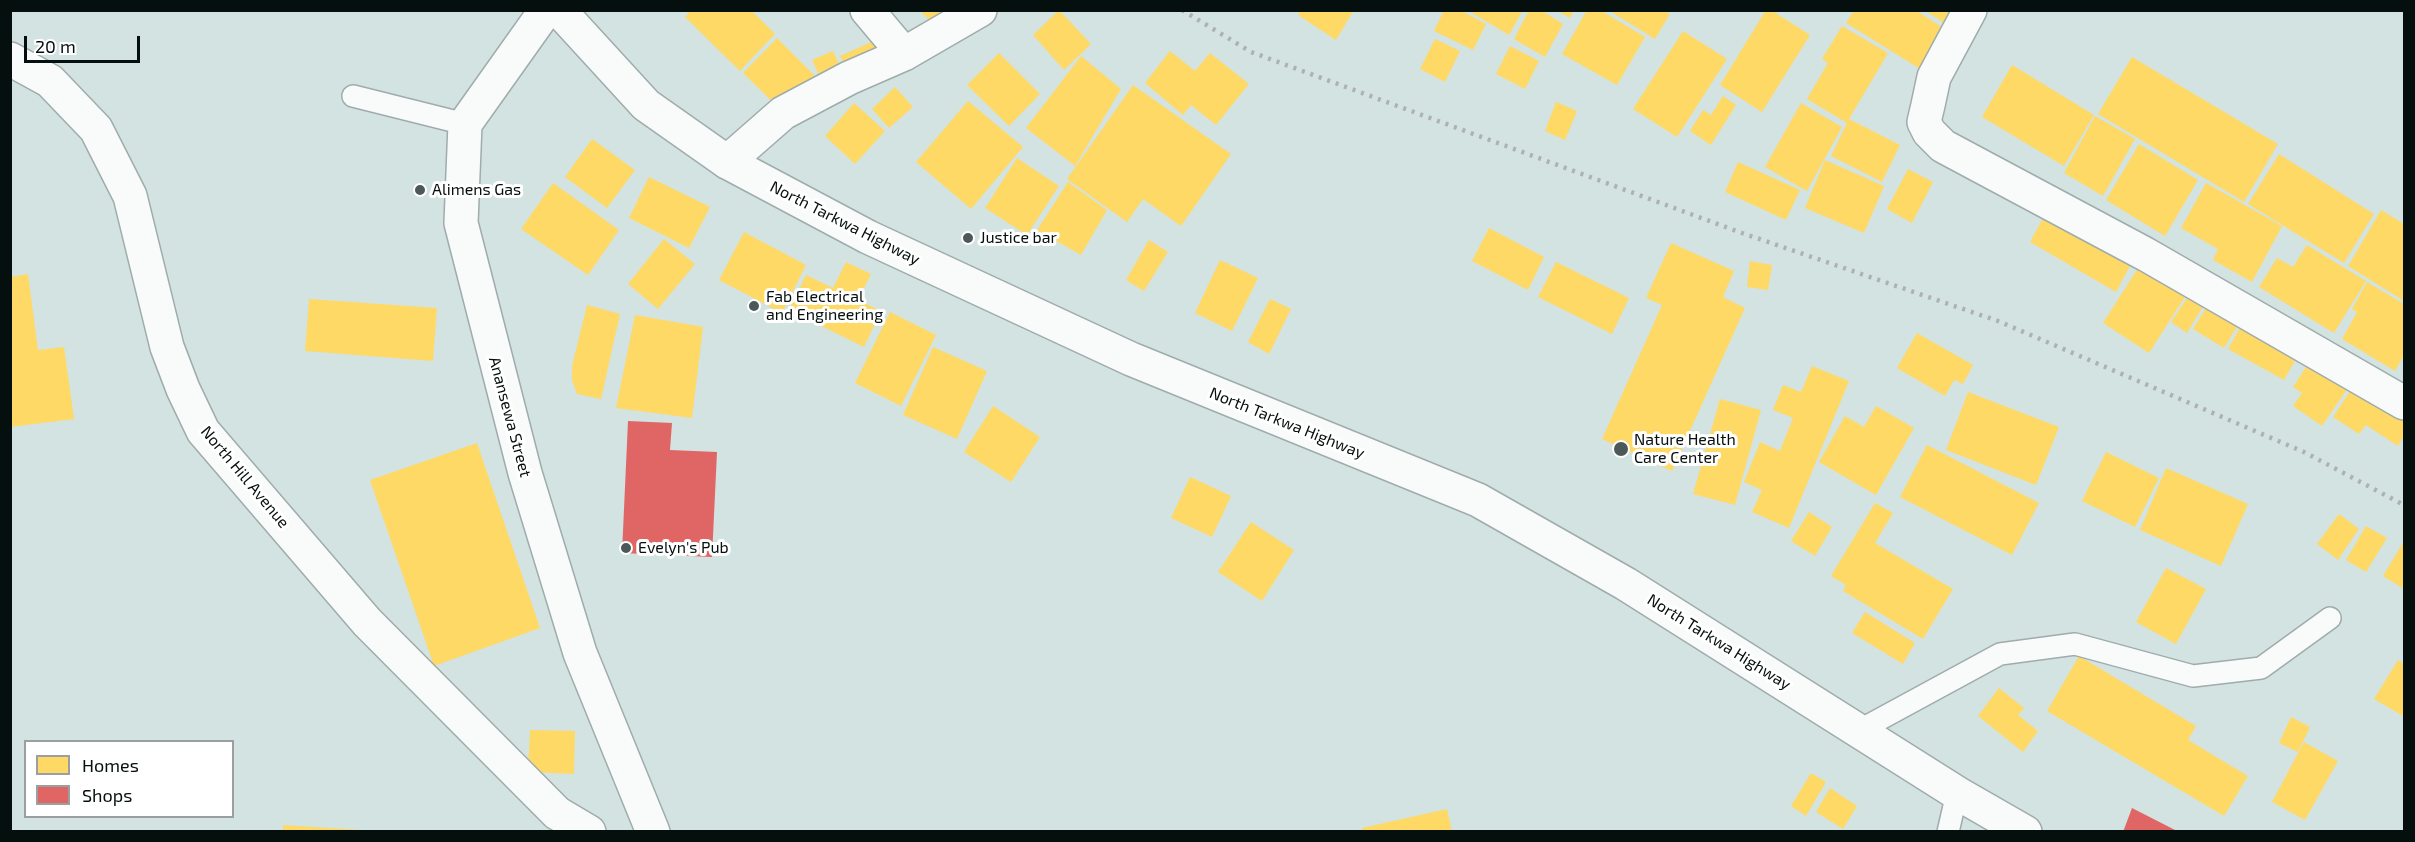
<!DOCTYPE html>
<style>
body{margin:0}
#map{position:relative;width:2415px;height:842px;overflow:hidden;background:#d2e3e1;font-family:"Exo 2",sans-serif}
canvas{display:block}
.frame{position:absolute;inset:0;border:12px solid #040f0e;pointer-events:none}
.legend{position:absolute;left:24px;top:740px;width:210px;height:78px;box-sizing:border-box;background:#fff;border:2px solid #9b9f9f;margin:0;padding:8px 10px;list-style:none;font-size:18px;color:#040f0e}
.legend li{display:flex;align-items:center;gap:12px;height:30px}
.legend b{width:30px;border:2px solid #9b9f9f}
.scale{position:absolute;left:24px;top:36px;width:116px;height:27px;box-sizing:border-box;border:3px solid #040f0e;border-top:0;padding-left:8px;font-size:18px;line-height:21px;white-space:nowrap;color:#040f0e;-webkit-text-stroke:4px #fff;paint-order:stroke}
</style>
<div id="map">
<canvas width="2415" height="842"></canvas>
<div class="frame"></div>
<ul class="legend">
<li><b style="height:16px;background:#ffd966"></b>Homes</li>
<li><b style="height:16px;background:#e06666"></b>Shops</li>
</ul>
<div class="scale">20 m</div>
</div>
<script>
const ctx = document.querySelector('canvas').getContext('2d');
ctx.lineJoin = 'round';
function fill(path, color) { ctx.fillStyle = color; ctx.fill(path, 'evenodd'); }
function trace(path, color, width, dash) { ctx.strokeStyle = color; ctx.lineWidth = width; ctx.lineCap = dash ? 'butt' : 'round'; ctx.setLineDash(dash || []); ctx.stroke(path); }
function label(font, color, halo, rows, align = 'center') {
  ctx.font = font + ' "Exo 2",sans-serif'; ctx.lineWidth = 6; ctx.setLineDash([]); ctx.textBaseline = 'middle'; ctx.strokeStyle = halo; ctx.fillStyle = color; for (const [text, x, y, turn = 0] of rows) {
    ctx.save(); ctx.translate(x, y); ctx.rotate((+turn || 0) * Math.PI / 180); ctx.textAlign = isNaN(turn) ? turn : align; if (halo) ctx.strokeText(text, 0, 0); ctx.fillText(text, 0, 0); ctx.restore();
  }
}
const homes = new Path2D(`
 M691,10h60l24,24 -35,37 -55,-54z
 M919,10h36l-17,18z
 M1059,10l32,34 -27,26 -31,-35z
 M1301,10h53l-18,30 -38,-25z
 M1444,10h16l26,14 -13,26 -39,-19z
 M1467,10h56l-14,25z
 M1529,10h12l22,14 -18,33 -31,-18z
 M1556,10h18l-4,8z
 M1587,10h13l45,27 -28,48 -55,-31z
 M1608,10h55l7,4 -15,25z
 M1766,10h5l39,25 -48,77 -42,-27z
 M1854,10h61l35,22 -25,40 -79,-49z
 M1924,10h41l-10,20z
 M1842,26l46,27 -39,66 51,26 -18,37 -51,-26 16,-33 -40,-24 21,-36 -6,-4z
 M1683,31l44,28 -50,78 -44,-28z
 M887,35l9,20 -46,21 -10,-20z
 M777,38l38,38 -33,35 -39,-38z
 M1435,39l25,12 -15,31 -25,-13z
 M1510,46l29,15 -14,28 -29,-15z
 M833,51l12,26 -21,9 -12,-26z
 M1170,51l25,20 15,-18 39,31 -33,41 -25,-20 -8,10 -38,-32z
 M999,53l41,41 -31,32 -42,-41z
 M1081,56l40,33 -46,77 -49,-38z
 M2132,57l146,87 -34,58 -146,-88z
 M2012,65l82,50 -30,51 -82,-49z
 M1133,85l98,69 -50,72 -38,-27 -16,23 -60,-43z
 M895,87l18,20 -24,21 -17,-19z
 M1723,96l13,9 -25,40 -21,-14 13,-21 8,5z
 M968,101l55,46 -52,62 -55,-47z
 M1556,102l21,9 -12,29 -20,-9z
 M854,103l31,28 -30,33 -30,-28z
 M1801,103l41,24 -35,64 -42,-24z
 M2095,116l40,23 -32,57 -39,-23z
 M592,139l43,31 -28,38 -42,-31z
 M2139,144l59,36 -33,56 -59,-36z
 M2279,154l95,60 -30,49 -96,-59z
 M1017,158l42,28 -32,49 -42,-27z
 M1825,160l59,26 -20,47 -59,-25z
 M1738,162l62,28 -14,30 -61,-28z
 M1908,169l25,13 -21,41 -25,-14z
 M649,177l61,30 -21,41 -60,-30z
 M1068,182l39,28 -26,45 -44,-25z
 M553,183l66,47 -31,45 -67,-46z
 M2206,183l76,43 -30,56 -39,-22 5,-11 -37,-21z
 M2048,209l88,46 -20,37 -86,-50z
 M2381,210l23,14v77l-56,-35z
 M1489,228l55,29 -16,33 -56,-29z
 M744,232l62,33 -24,48 -63,-33z
 M664,239l31,25 -37,45 -30,-25z
 M1149,240l19,12 -24,39 -18,-11z
 M1671,243l63,28 -11,26 22,11 -73,163 -70,-32 60,-134 -16,-7z
 M2307,245l59,36 -32,52 -75,-46 18,-29 16,9z
 M1220,260l38,18 -26,53 -37,-18z
 M1750,261l22,4 -4,25 -21,-3z
 M846,262l25,12 -13,26 23,11 -17,36 -75,-37 17,-35 27,13z
 M1556,262l73,36 -17,36 -74,-37z
 M2140,265l46,30 -37,58 -46,-30z
 M28,274l10,76 26,-3 10,72 -64,8v-150z
 M2367,282l37,22v51l-9,16 -53,-32 15,-27 -5,-3z
 M2193,289l15,9 -21,35 -16,-11z
 M309,299l128,9 -4,53 -128,-10z
 M1270,299l21,10 -22,45 -21,-12z
 M2211,300l31,18 -18,30 -31,-19z
 M587,305l33,9 -19,85 -24,-5 -5,-14v-14z
 M890,312l46,23 -35,71 -46,-23z
 M635,315l68,12 -11,91 -76,-10z
 M2246,317l55,33 -17,30 -56,-31z
 M1917,333l56,32 -10,19 -9,-4 -9,16 -48,-28z
 M933,347l54,24 -30,68 -54,-24z
 M2312,358l38,27 -28,41 -29,-20 9,-13 -9,-6z
 M1812,366l37,15 -60,147 -37,-16 10,-22 -18,-8 16,-40 20,9 13,-33 -20,-8 10,-25 18,7z
 M2358,379l46,30v27l-6,10 -32,-21 -7,9 -26,-17z
 M1968,392l91,35 -23,58 -90,-35z
 M1720,399l41,11 -26,95 -42,-11z
 M993,406l47,31 -29,45 -47,-30z
 M1876,406l38,22 -38,67 -57,-33 26,-46 19,11z
 M477,443l63,185 -106,38 -64,-186z
 M1927,445l112,58 -27,52 -112,-58z
 M2106,452l53,26 -24,49 -53,-26z
 M2166,468l82,36 -27,62 -81,-36z
 M1190,477l41,19 -19,41 -41,-19z
 M1875,503l18,10 -18,30 78,46 -30,50 -80,-48 3,-6 -15,-9z
 M1809,512l23,15 -17,29 -24,-15z
 M2339,514l20,15 -21,31 -21,-16z
 M1251,522l43,28 -32,51 -44,-29z
 M2366,526l21,12 -21,34 -20,-12z
 M2404,541v48l-21,-13z
 M2166,568l40,21 -30,55 -40,-22z
 M1865,612l50,31 -12,21 -51,-31z
 M2079,656l117,70 -8,14 60,36 -24,40 -177,-105z
 M2398,660l6,4 -1,52 -29,-17z
 M1999,688l25,20 -6,7 20,16 -15,21 -45,-36z
 M2291,717l19,10 -12,25 -19,-9z
 M530,730l45,1 -1,43 -46,-2z
 M2304,742l34,19 -33,59 -33,-18z
 M1811,773l15,9 -20,34 -15,-10z
 M1830,788l27,18 -14,23 -27,-17z
 M1447,809l5,23h-89l-1,-4z
 M283,825l78,5v2h-78z`);
const shops = new Path2D(`
 M628,421l44,2 -2,27 47,2 -5,105 -90,-4z
 M2132,808l47,24h-56z`);
const lane = new Path2D(`
 M353,96l112,28
 M1860,730l140,-76 75,-10 118,32 68,-8 69,-50
 M1948,832l9,-39`);
const street = new Path2D(`
 M546,10l-81,114 -4,99 64,250 55,180 73,179
 M867,10l37,44
 M1970,10l-36,67 -6,28 -4,17 5,10 14,14 204,109 257,148
 M10,59l40,22 46,48 34,67 37,151 16,42 20,42 164,191 190,191 32,19
 M727,162l56,-49 66,-35 55,-24 76,-44`);
const primary = new Path2D(`
 M559,10l87,95 81,57 141,75 263,122 347,141 148,84 331,209 68,39`);
const rail = new Path2D(`
 M1182,10l69,42 491,181 256,88 306,131 100,53`);
const markers = [
 [420,190,6,"#4c5958"],
 [968,238,6,"#4c5958"],
 [754,306,6,"#4c5958"],
 [1621,449,8,"#4c5958"],
 [626,548,6,"#4c5958"]
];
const poiNames = [
 ["Alimens Gas",432,190],
 ["Justice bar",980,238],
 ["Fab Electrical",766,297],
 ["and Engineering",766,315],
 ["Nature Health",1634,440],
 ["Care Center",1634,458],
 ["Evelyn's Pub",638,548]
];
const streetNames = [
 ["North Tarkwa Highway",845,223,27],
 ["Anansewa Street",510,417,75],
 ["North Tarkwa Highway",1287,423,22],
 ["North Hill Avenue",245,477,50],
 ["North Tarkwa Highway",1719,642,32]
];
fill(homes, '#ffd966');
fill(shops, '#e06666');
trace(lane, '#9facab', 24);
trace(street, '#9facab', 36);
trace(primary, '#9facab', 36);
trace(lane, '#f8fbfa', 21);
trace(street, '#f8fbfa', 33);
trace(primary, '#f8fbfa', 33);
trace(rail, '#adb1b1', 4.5, [3, 6]);
for (const [x, y, r, color] of markers) { const dot = new Path2D(); dot.arc(x, y, r, 0, 2 * Math.PI); ctx.fillStyle = color; ctx.fill(dot); trace(dot, '#fff', 2); }
label('16px', '#040f0e', '#fff', poiNames, 'left');
label('16px', '#040f0e', '#fff', streetNames);
</script>
